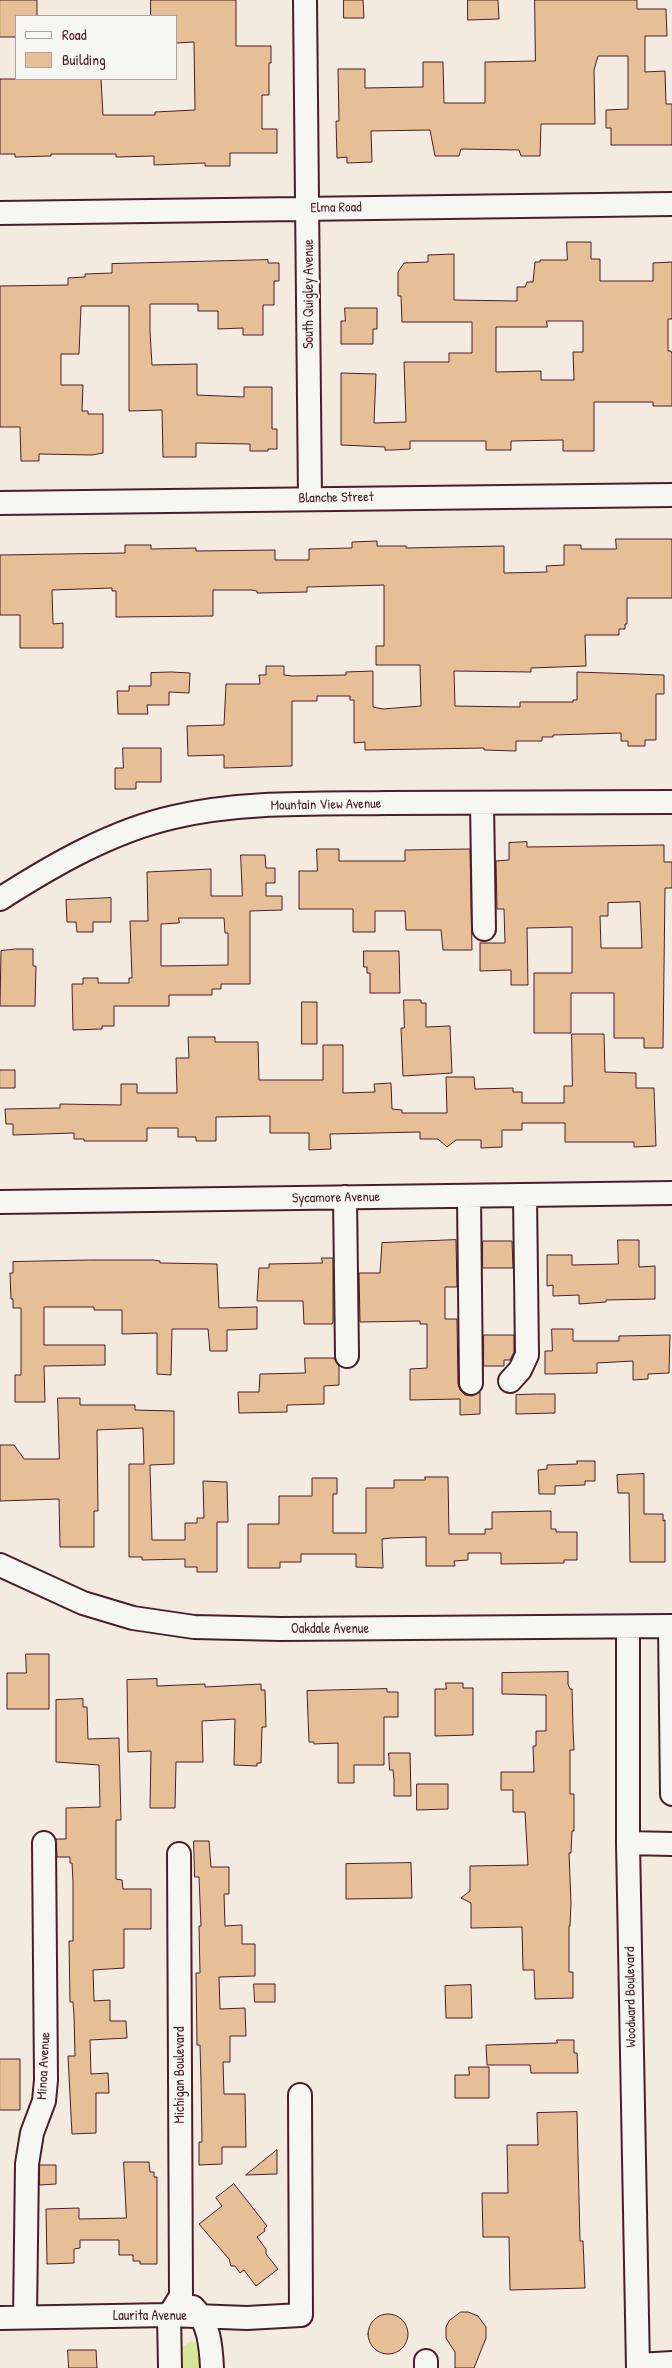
<!DOCTYPE html>
<style>
body{margin:0}
#map{position:relative;width:672px;height:2368px;overflow:hidden;background:#f3ebe0;font-family:"Patrick Hand",sans-serif}
canvas{display:block}
.legend{position:absolute;left:15px;top:15px;width:162px;height:65px;box-sizing:border-box;background:#f6f6f2;border:1px solid #b1a0a2;margin:0;padding:6px 9px;list-style:none;font-size:15px;color:#4a1f2b}
.legend li{display:flex;align-items:center;gap:10px;height:25px}
.legend b{width:25px;border:1px solid #b1a0a2}
</style>
<div id="map">
<canvas width="672" height="2368"></canvas>
<ul class="legend">
<li><b style="height:6px;background:#f6f6f2"></b>Road</li>
<li><b style="height:14px;background:#e6bf97"></b>Building</li>
</ul>
</div>
<script>
const ctx = document.querySelector('canvas').getContext('2d');
ctx.lineJoin = 'round';
function fill(path, color) { ctx.fillStyle = color; ctx.fill(path, 'evenodd'); }
function trace(path, color, width, dash) { ctx.strokeStyle = color; ctx.lineWidth = width; ctx.lineCap = dash ? 'butt' : 'round'; ctx.setLineDash(dash || []); ctx.stroke(path); }
function label(font, color, halo, rows, align = 'center') {
  ctx.font = font + ' "Patrick Hand",sans-serif'; ctx.lineWidth = 4; ctx.setLineDash([]); ctx.textBaseline = 'middle'; ctx.strokeStyle = halo; ctx.fillStyle = color; for (const [text, x, y, turn = 0] of rows) {
    ctx.save(); ctx.translate(x, y); ctx.rotate((+turn || 0) * Math.PI / 180); ctx.textAlign = isNaN(turn) ? turn : align; if (halo) ctx.strokeText(text, 0, 0); ctx.fillText(text, 0, 0); ctx.restore();
  }
}
const green = new Path2D(`
 M191,2341l14,6 1,21h-29v-17z`);
const building = new Path2D(`
 M0,0h37v16h-21v21h-16z
 M151,0h85v46h35v17h-2v32h-7v34h15v24h-47v13h-25v-3l-51,2v-9l-38,1v-3h-65v2l-36,1v-3h-15v-75h101l2,36h52v-3l40,-2 -1,-68 -18,1v-27h-25z
 M344,0h19l1,18h-20z
 M468,0h30l1,19 -31,1z
 M535,0h102v9h29l1,27h-22v36l20,-1 1,33h6v41h-61v-17h-5v-18l22,-1v-53h-30l-4,14 1,54h-54l-1,32h-19l-2,-6 -58,-1 -2,7h-24l-5,-26 -59,1 1,31 -25,1v-6l-10,1 -1,-37h3l-1,-52h27v19l58,-1v-25h20l1,41h41v-41l50,-1z
 M567,242h24v17h9v22h53v-18l19,-1v57h-4v32h3l1,3v52h-19v-4h-59v49h-31v-11l-52,1v9h-25v-9h-76v8l-17,1h-8v-3l-44,-2v-72l35,1 -2,49 32,-1 -2,-60h45v-9h23v-31h-70l-1,-26h-3v-24l6,-9 24,-1v-7l26,-1v46l63,1v-14h8l2,-5h6l2,-20h5v-2h27zM547,321h36v31h-10l1,28h-33v-9l-45,1v-45h51z
 M268,260v3h11v18h-5v24h-11v30h-20v-7l-25,1v-18h-20v-7h-48v27l2,34 45,-1v31l47,2v-10h28v42h5v20h-9v2h-18v-7l-54,-1v14h-33l-1,-47 -33,1v-105h-48l-2,48h-18v31h22l-1,26h6v3h15v39l-11,2 -53,-1v7h-18l-1,-34h-20v-141l68,-1v-7l17,-1v-3l27,-1v-9z
 M345,308h32v21h-4v15h-32v-23h4z
 M616,539h56v59h-45v26h-2v5h-6v6h-34l1,31 -55,2v4l-77,-1 1,35 65,1v-5h53v-2h4v-28l87,3v19h-8v46h-11v6h-17v-5h-7v-8l-68,2v2h-11v4h-26v10l-32,-1v-2l-119,2v-8l-11,1v-43h-4v-4h-33v5h-25v65l-68,2v-13l-36,1 -1,-30 37,-1 2,-41h34l-1,-9h7v-9h18v9l8,1 54,-1v-3l27,-1v36l10,2 38,-3 -1,-41h-44v-19h8v-61l-77,2v5l-50,1v-2l-6,-1h-38v26l-97,1v-26h-4v-3l-60,2 1,34 10,-1v25h-43v-33h-20v-60l125,-2v-8h26v4l45,-1v3l79,-1v10h34v-11l43,-1v-6l25,-1v5h29v2l98,-2v27l43,-1 -1,-6 18,-1v-20h17v4h35z
 M172,672l18,1 -1,20 -20,-1v13h-22l1,9h-30l-1,-23h12v-5h22v-13z
 M123,748h38v34h-25v7h-21v-21h8z
 M527,842v5l137,-2v17h8v26h-7l-2,160h-19v-10h-30v-45h-43v40h-37v-60h38v-46l-45,1 1,57h-17v-15l-31,1v-28h25l-1,-34h-7l-1,-48 13,-1v-17zM640,902l2,46h-41l-1,-32h8v-13z
 M317,849h22v12h66v-11l65,-1 2,101h-29l-2,-20h-35l-1,-19h-30v21h-22v-23h-54v-38h18z
 M241,855h24l1,13h9v15h-9v13h16v14l-32,1v73h-29v5h-9v6h-43v11h-55v20h-12v3l-29,1 -1,-46h11v-6h15v5h31v-5h3l-2,-57h18l-1,-49 64,-3v27h31zM179,918h45l1,15h3v32l-67,1v-42l18,-1z
 M111,898v24h-18v10h-16l-1,-10h-9l-1,-22z
 M16,949h17v17h3l-1,40h-35l1,-55z
 M364,951h35l1,42h-30v-20h-3v-6h-3z
 M404,1000h17v3h5v24l24,-1 2,47 -49,3 -2,-48h3z
 M302,1002h15v42h-15z
 M572,1034h32l1,38 31,1v15h18l2,58 -22,1v-5h-69v-19h-43v7h-20v17l-21,1v-8h-25l-9,7 -9,-8h-18v-7l-90,2 1,15 -22,1v-17h-39v-17l-54,1v24h-20v-4h-18v-9h-31v13h-63v-2h-10v-6l-61,2v-11h-7l-1,-15 55,-1v-4l61,1v-21h16v9h40l-1,-35h13l-1,-21h27v5h43l1,38h64v-35h20v48l32,-1 -1,-8 17,-1 1,26 10,1v3h45l-1,-36h28l1,12 38,-1v4h9v11h42v-17h8z
 M0,1070h15v18h-15z
 M456,1240l1,47h-12v32h12l1,65 2,6 5,5 7,1 8,-4v22l-20,1v-16l-50,1v-31l17,-1v-44h-7v-3l-60,1 -1,-49h21l2,-30z
 M618,1240h21v27l16,-1v33l-49,1v2l-27,2v-9l-26,1v-11l-6,1v-31h25v10l46,-1z
 M483,1241h29l1,27h-30z
 M322,1258h11v64l-1,2h-28l-1,-23h-46l2,-33h10v-4l53,-1z
 M90,1260h63l7,1v2l57,1 2,44 38,-1v22l-30,1v21h-17l-2,-22h-36l-1,46 -14,-1v-41l-35,1v-24h-28v-3h-50v38h61v20l-61,1 1,36h-30v-27h6v-67h-8v-9h-2l-1,-26h3v-11z
 M552,1329h21v12h46v-5l51,-1 -1,38 -21,1v5l-15,1v-19l-36,2v10l-52,1v-23h7z
 M484,1335h30v17l-4,8h-6v6h-20z
 M305,1358h29l5,8v19l-15,1v18l-37,1v7l-48,1 -1,-21h21l1,-18 45,-1z
 M537,1394h18v19l-39,1v-19z
 M58,1398h22v7h55v5l39,1v53l-24,1 2,75h33v-17h12v-5h7l-1,-37 24,1 1,40h-11v50h-20v-5h-12v-8l-43,1v-3h-13v-93h15l-1,-36 -46,2 1,81h-4v36h-34l-1,-48 -59,2v-56h14l10,14h35z
 M577,1461h18v20h-10v4l-30,1v8h-16l-1,-24 9,-1v-4l30,-1z
 M644,1474v40h19v7l2,-1v42h-35l-1,-69h-11l-1,-18z
 M425,1477h23l1,57h36v-5h7v-17l59,-1v18h5v3h21v28h-13v3l-63,1v-11h-33v7l-14,1 1,5h-29v-29l-35,1 -9,1 1,29 -27,-1v-13h-55v8h-21v6h-32v-44h31v-28h33v-18h25v16h-4v39h33v-45h28v-8h31z
 M26,1654h23v55h-42v-36h19z
 M568,1672v12l2,5h2l1,39 1,22h-4v44h4v37h-2l-1,22h-2l2,50 -1,23h-1v46h4v26l-38,1 -1,-29h-11l-1,-43 -51,1v-25l-10,-5 9,-7v-25l58,-1 -3,-53h-12v-22h-12v-18h33l-1,-26h3v-15h10v-36l-44,-1v-21z
 M157,1679v7l48,-2v3l56,-3v6h4l1,37h-4l-1,36h-4v3l-23,-1 1,-46 -33,2 1,41h-27l-1,46h-25l1,-57 -23,1 -1,-72z
 M446,1683h17v5h10v47l-38,1v-47h11z
 M387,1689v3h11v25h-14v48h-30v18h-16v-40l-24,1v-2h-5l-2,-51z
 M83,1699v8h4l1,32 31,-1 2,82h-5v59l6,1 1,9h28v40h-27v39l-31,2 1,31 16,-1v21h16l1,17 -37,2 1,34 17,-1 1,20h-13v40l-24,1 -4,-78h7l-1,-41 -1,-13h-3l-1,-61h4v-60l-1,-18h-2v-6h-13l-1,-18h10v-31l34,-1 -1,-42 -43,-3v-62z
 M389,1753h21l1,43h-17v-16l-1,-10h-3z
 M417,1784h31v25l-31,1z
 M194,1841h15l2,26h18v27h-5l1,32 17,-1v19h13v32l-36,1 1,32 25,-1 1,28h-16v26h-7l1,32h21l1,53h-24v17l-23,1v-23h3l-1,-60 -1,-37h-3l-1,-72h4l-1,-47h2l-2,-49h-4z
 M411,1863l1,35 -66,1v-35z
 M254,1984h21v18h-20z
 M471,1985l1,33h-26l-1,-32z
 M557,2040h17v13h3l1,20h-47l-1,-8h-43l-1,-20 71,-2z
 M0,2059h20v51h-20z
 M469,2067h20v31h-34v-23h14z
 M577,2112l3,129h3l2,47 -75,2 -1,-53h-26l-1,-44h26l-1,-48h31l-1,-32z
 M277,2150v24l-31,1z
 M124,2162h25l1,10h4v5h3v87h-17v-3h-7v-6h-14v-15h-39v8l-6,1v14l-27,1 -1,-55 33,-1v11l47,-1z
 M40,2165h16v19l-16,1z
 M234,2184l33,42 -3,3 1,2 -8,6 9,12v5l12,15 -22,17 -12,-16 -4,3 -5,-7h-4l-2,-7 -30,-35 23,-18 -6,-8z
 M461,2312h7l10,4 8,11v11l-12,30h-19v-16l-9,-14v-11l3,-6z
 M368 2334a20 20 0 1 1 40 0a20 20 0 1 1-40 0Z
 M68,2350h28l1,18h-28z`);
const minor = new Path2D(`
 M305,0l5,498
 M0,213l672,-9
 M0,503l672,-8
 M482,803l2,126
 M0,899c53,-34 112,-68 174,-82 69,-16 143,-13 214,-14 95,0 189,-1 284,-1
 M469,1196l2,187
 M345,1197l2,159
 M0,1202l672,-9
 M510,1381l10,-11 7,-15 -2,-159
 M0,1565l83,38 50,15 61,9 87,2 391,-3
 M670,1626l2,168
 M628,1627v216l10,525
 M628,1843l44,1
 M193,2307c16,15 18,39 19,61
 M25,2317l2,-153 5,-31 12,-32 2,-21 -2,-237
 M0,2318l169,-3 78,3 54,-3 -1,-220
 M426,2361v7
 M638,2365l34,-2
 M170,2368l-1,-53 12,-19 -2,-442`);
const streetNames = [
 ["Elma Road",336,208,-1],
 ["South Quigley Avenue",309,294,-90],
 ["Blanche Street",336,498,-1],
 ["Mountain View Avenue",326,805,-1],
 ["Sycamore Avenue",336,1198,-1],
 ["Oakdale Avenue",330,1629],
 ["Woodward Boulevard",631,1997,-91],
 ["Minoa Avenue",44,2066,-87],
 ["Michigan Boulevard",180,2075,-90],
 ["Laurita Avenue",150,2316]
];
fill(green, '#d5e599');
fill(building, '#e6bf97');
trace(building, '#4a1f2b', 1);
trace(minor, '#4a1f2b', 26);
trace(minor, '#f6f6f2', 22);
label('14px', '#4a1f2b', '#f6f6f2', streetNames);
</script>
